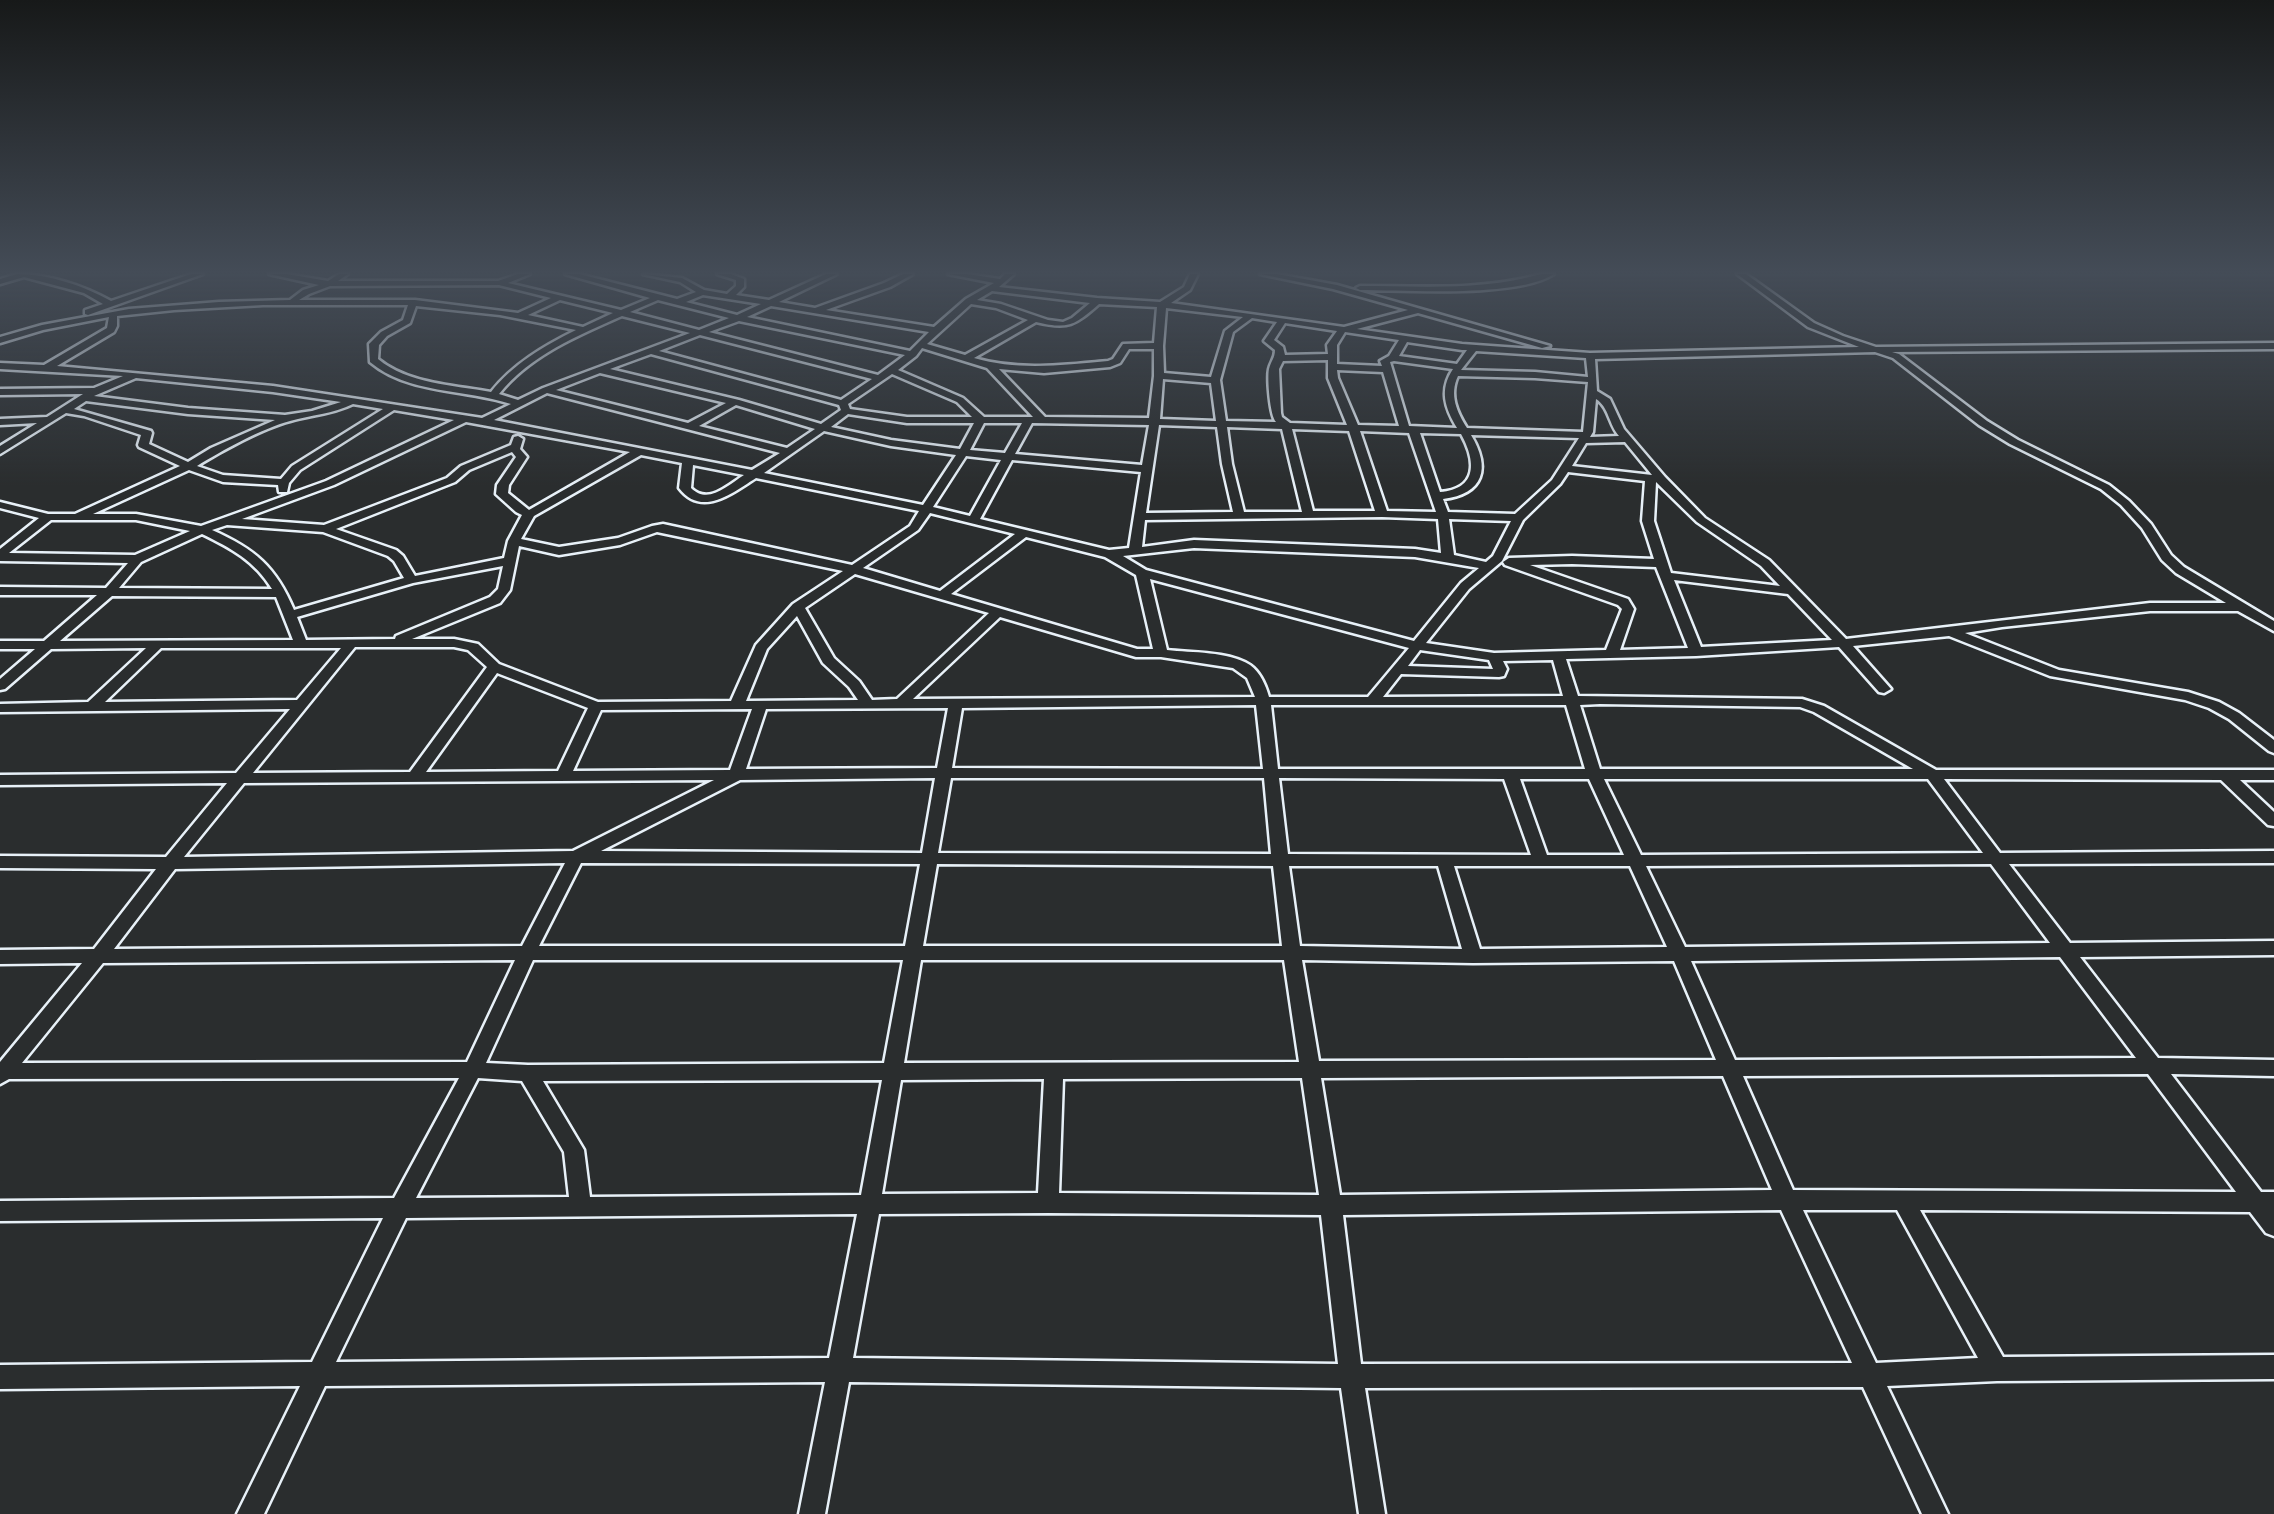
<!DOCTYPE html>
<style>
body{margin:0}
canvas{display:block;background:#2a2d2e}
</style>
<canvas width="2274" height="1514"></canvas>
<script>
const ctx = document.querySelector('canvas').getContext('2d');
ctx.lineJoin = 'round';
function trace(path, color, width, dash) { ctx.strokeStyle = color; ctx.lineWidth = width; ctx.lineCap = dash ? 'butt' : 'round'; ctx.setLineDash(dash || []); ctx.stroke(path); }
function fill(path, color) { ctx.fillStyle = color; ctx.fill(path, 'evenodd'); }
const minor = new Path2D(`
 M17,274c32,0 67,12 94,27l80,-27h12l-115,41 -3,-1v-4l18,-6 -19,-11 -60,-16 -24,7v-5z
 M269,274h18l41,7 11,-7h9l-10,7h160l20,-7h12l-22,9 113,27 29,-12 -85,-24h14l98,25 19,-7 -16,-10 -37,-8 39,4 22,12 23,4 9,-8v-6l-19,-6h14l13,5v8l-8,8 33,5 57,-26h11l-58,28 36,6 69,-25 19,-9h10l-23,13 -64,23 108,17 32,-28 28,-16 -46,-9h19l33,5 5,-5h9l-15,13 98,11 63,4 24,-15 6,-13h8l-8,16 -19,13 173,24 64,-17 -75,-21 -73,-15h17l60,11 213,61 -8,2 -124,-35 -61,16 105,15 128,9 269,-6 -51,-20 -71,-53h9l68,49 29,13 33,11 398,-4v6l-382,3 7,2 88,67 31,19 91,45 20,16 22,23 20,31 13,12 90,54v10l-36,-20h-88l-148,16 -37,6 94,37 129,22 31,10 20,11 35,27v13l-5,-2 -40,-32 -20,-11 -24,-8 -135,-24 -101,-40 -96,10 38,43 -7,4 -5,-1 -40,-45 -143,9 -130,3 12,37 224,3 22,7 112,64h338v10h-34l34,32v14l-6,-1 -47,-45 -277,-1 56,74 274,-2v12l-265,1 61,79 204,-2v14l-194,2 78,101 116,2v16l-103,-2 90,118h13v44l-8,-3 -16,-21 -330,-2 83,147 271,-2v24l-277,2 -110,5 61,128h-26l-59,-127 -498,1 20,126h-26l-18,-126 -492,-6 -24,132h-26l26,-132 -500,4 -61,128h-27l63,-128 -300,3v-24l312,-3 71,-144 -383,3v-20l394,-3 65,-120 -450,1 -9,5v-22l82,-99 -82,1v-14l94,-1 62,-80 -156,-1v-12l166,1 61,-74 -227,2v-10l236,-2 54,-64 -290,3v-8l88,-2 58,-54 -95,1 -46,40 -5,1v-11l35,-30h-35v-8h44l53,-46h-97v-8l106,1 22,-25 -128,-2v-12l39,-31 -39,-10v-6l48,12h27l105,-48 -41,-19 -1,-2 3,-10 -57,-19 -18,-3 -66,41v-8l37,-23 -37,2v-6l47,-2 36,-23 -83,1v-6l94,-1 29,-12 -123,-7v-6l44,2 63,-37 2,-11 -66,13 -43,13v-6l42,-12 87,-16 90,-7 71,-2 13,-10 16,-5zM499,285l52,13 -33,15 -103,-13h-116l10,-6 21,-8zM992,291l98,12 -18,15 -9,4 -15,-2 -47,-16 -24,-4zM703,295l58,9 -24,11 -51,-13zM560,300l53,13 -30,14 -55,-12zM658,300l71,18 -30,12 -69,-18zM971,304l25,4 32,12 -63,35 -38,-11zM1099,304l58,3 -3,36 -31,1 -10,15 -5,2c-45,4 -90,10 -134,-3l62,-36c33,8 39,3 63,-18zM263,305h145l-5,15 -22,12 -12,12 1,18c38,32 95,27 141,42l-29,14 -209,-32 -216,-20 57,-34 3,-6v-10l57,-6zM416,306l84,9 76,15c-32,16 -63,34 -85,62 -38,-7 -83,-8 -113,-33l1,-14 8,-9 23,-13zM771,306l158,26 -19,19 -163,-34zM1166,308l77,9 -18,14 -14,46 -47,-4 -1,-27zM622,316l68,17 -147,55 -25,12 -19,-6c31,-39 80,-59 123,-78zM1252,318l25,4 -13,19 11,9c0,8 -4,11 -6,19 -2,9 1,47 7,53l-50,-1 -6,-41 13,-48zM739,321l166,34 -27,20 -169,-43zM1285,323l52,8 -10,14 1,9 -43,1 -2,-8 -9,-7zM1345,332l54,8 -10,16 -9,5 2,5 -45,-2v-19zM700,335l172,44 -31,21 -182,-49zM1407,342l55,8h5l-10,14 -58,-8zM922,348l65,20 46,49h-49l-21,-19 -65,-28 18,-14zM1129,349h25v27l-5,42 -104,-1 -46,-48 45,4 66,-6 10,-4zM1476,351l110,7 2,19 -53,-5 -74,-2zM1875,352l18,6 86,67 31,19 91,45 20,16 21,23 20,32 14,13 50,30h-76l-304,36 -77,-79 -64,-42 -40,-41 -41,-48 -14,-30 -13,-8 -2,-32zM651,354l188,51 2,5 -20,14 -82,-24 -129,-31zM1328,360v18l19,47 -57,-2 -8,-6 -1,-4 -2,-44 4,-8zM1394,361l59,8c-14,21 -8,39 4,59l-48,-2 -19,-64zM1337,370l46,2 16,54 -41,-1 -20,-47zM600,373l126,30 -38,20 -132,-33zM892,374l65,28 15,15h-65l-57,-8 -2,-5zM1458,376l77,2 53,4 -5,50 -116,-4c-10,-16 -18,-33 -9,-52zM136,378l137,14 68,10 -29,9 -27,4 -97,-7 -94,-12zM1163,379l48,4 5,38 -56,-2zM547,393l233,60 -28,17 -258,-50zM1596,399c13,8 13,26 23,37l-29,1 3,-5zM86,401l102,13 87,6 -64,28 -23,14 -39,-18 3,-11 -1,-2 -77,-22zM353,404l30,5 -91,57 -11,13 -58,-4 -26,-9c24,-15 66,-38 93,-45 21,-6 43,-7 63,-17zM736,405l79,24 -28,19 -88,-22zM394,410l60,10 -128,61 -125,45 -65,-12h-43l96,-44 34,12 55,3 1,7h8l2,-9 11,-13zM848,414l59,9h67l-14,26 -69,-9 -60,-13zM466,422l164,30 -101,58 -21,-17 1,-8 18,-28 -7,-8 3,-10 -5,-3 -4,1 -3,8 -50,21 -14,12 -123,47 -82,-6 92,-34zM984,423h38l-17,30 -35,-3zM1032,423l117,2 -7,40 -127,-11zM1159,425l58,2 5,37 11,48 -87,1zM1227,427l55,2 20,83h-58l-12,-48zM1292,429l57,2 26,80h-62zM824,431l67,15 65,9 -33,50 -159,-32zM1360,431l49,2 27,79 -49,-1zM1420,433l41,1c15,27 17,55 -21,58zM1471,435l108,3 -27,42 -37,34 -67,-2 -5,-13c41,-5 48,-31 28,-64zM1625,442l27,33 -80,-9 14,-23zM512,452l4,5 -19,28 -1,9 20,18 6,3 -14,26 -4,17 -89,18 -12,-20 -7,-6 -60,-21 119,-47 14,-12zM641,455l41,8 -3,25c23,30 53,5 77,-10l163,33 -9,15 -58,39 -189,-41 -11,2 -34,12 -59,9 -38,-8 13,-23zM966,456l35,4 -31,56 -37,-9zM1012,460l129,12 -12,76 -20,2 -129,-31zM693,465l51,10c-17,11 -36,30 -53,13zM1568,472l77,9 -3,40 12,38 -82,-3 -63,2 -6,4 2,3 113,40 4,4 -16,41 -112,3 -68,-10 43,-54 33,-28 21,-41 37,-36zM1656,482l41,40 64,44 19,20 -109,-13 -17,-52zM930,513l85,21 -75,57 -77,-23 55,-38zM1382,517l56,2 3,34 -26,-4 -221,-9 -52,7 3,-27zM1449,519l62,2 -18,35 -7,6 -32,-7zM51,520h85l54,11 -55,24 -126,-2zM227,525l96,7 65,24 6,5 10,17 -110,32c-18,-43 -39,-61 -82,-80zM657,532l186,39 -50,33 -37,41 -25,56 -133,1 -99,-38 -21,-20 -24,-5h-42l88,-36 10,-13 9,-44 40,9 61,-10zM202,534c29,14 53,27 70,55l-153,-1 22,-26zM1026,537l79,20 31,18 17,74h-16l-186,-55zM1194,548l221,9 64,11 -18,15 -47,58 -268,-71 -23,-14zM1572,564l84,3 32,81 -68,2 14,-41 -6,-10 -98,-34zM503,566l-5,23 -8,8 -94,39 -1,3 -89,1 -9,-23 116,-34zM855,574l134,39 -92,86 -25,1 -13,-19 -25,-23 -29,-50zM1150,579l259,69 -41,49h-99c-3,-11 -9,-25 -19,-32 -22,-14 -58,-12 -83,-15zM1674,580l114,14 44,46 -131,7zM112,596l164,1 17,43 -233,1zM797,616l26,47 26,24 9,13 -112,1 21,-52zM1000,617l136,40h25l72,11 14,10 8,19 -342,2zM355,647h99l14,3 19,17 -77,105 -157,1zM161,648h180l-44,52 -192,2zM1420,650l69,10 4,9 -85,-3zM1553,660l10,36 -180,1 18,-23 98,3 5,-1 3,-7 -4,-8zM497,673l91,35 -30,63 -132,1zM1600,704l200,3 14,5 99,57h-313l-20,-64zM1256,705l7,64 -311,-1 10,-60zM1271,705h295l19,64h-307zM948,708l-11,60 -191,1 20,-60zM752,709l-22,61 -157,1 28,-61zM935,778l-13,75 -321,-2 139,-71zM951,778h313l7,76 -333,-1zM1279,778l225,1 27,76 -243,-1zM1520,779h69l35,76h-77zM1604,779h324l55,74 -342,2zM714,780l-141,71 -389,6 60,-74zM565,863l-43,83 -408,3 61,-80zM581,863l339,1 -15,82h-366zM937,864l336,2 9,80h-359zM1991,864l59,79 -365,4 -39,-81zM1289,866h149l24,83 -162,-3zM1454,866h176l37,81 -187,2zM2060,957l76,101 -401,2 -44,-99zM515,960l-48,102 -445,1 81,-100zM533,960h370l-19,103 -356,2 -42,-2zM921,960h363l15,102 -395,1zM1302,960l171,3 201,-2 42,99 -397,1zM2148,1074l88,118 -443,-2 -50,-114zM1723,1076l49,114 -432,5 -19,-117zM478,1078l44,3 42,71 5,45 -153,1zM1302,1078l17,117 -260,-2 4,-114zM1044,1079l-6,114 -156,1 19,-114zM882,1080l-21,115 -271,2 -6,-47 -41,-69zM1781,1210l71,153 -491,1 -18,-149zM1803,1210h94l81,148 -102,5zM1048,1213l273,2 17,149 -485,-6 26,-144zM857,1214l-28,144 -493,4 70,-144z
 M1541,274h13c-37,24 -147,16 -194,16l-4,-2 4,-2c60,0 123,5 181,-12z`);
trace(minor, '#e8f1f8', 5);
fill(minor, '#2a2d2e');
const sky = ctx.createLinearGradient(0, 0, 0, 486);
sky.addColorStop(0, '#171919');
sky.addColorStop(0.56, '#444c57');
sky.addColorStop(1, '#444c5700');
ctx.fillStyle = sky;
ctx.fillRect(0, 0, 2274, 486);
</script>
